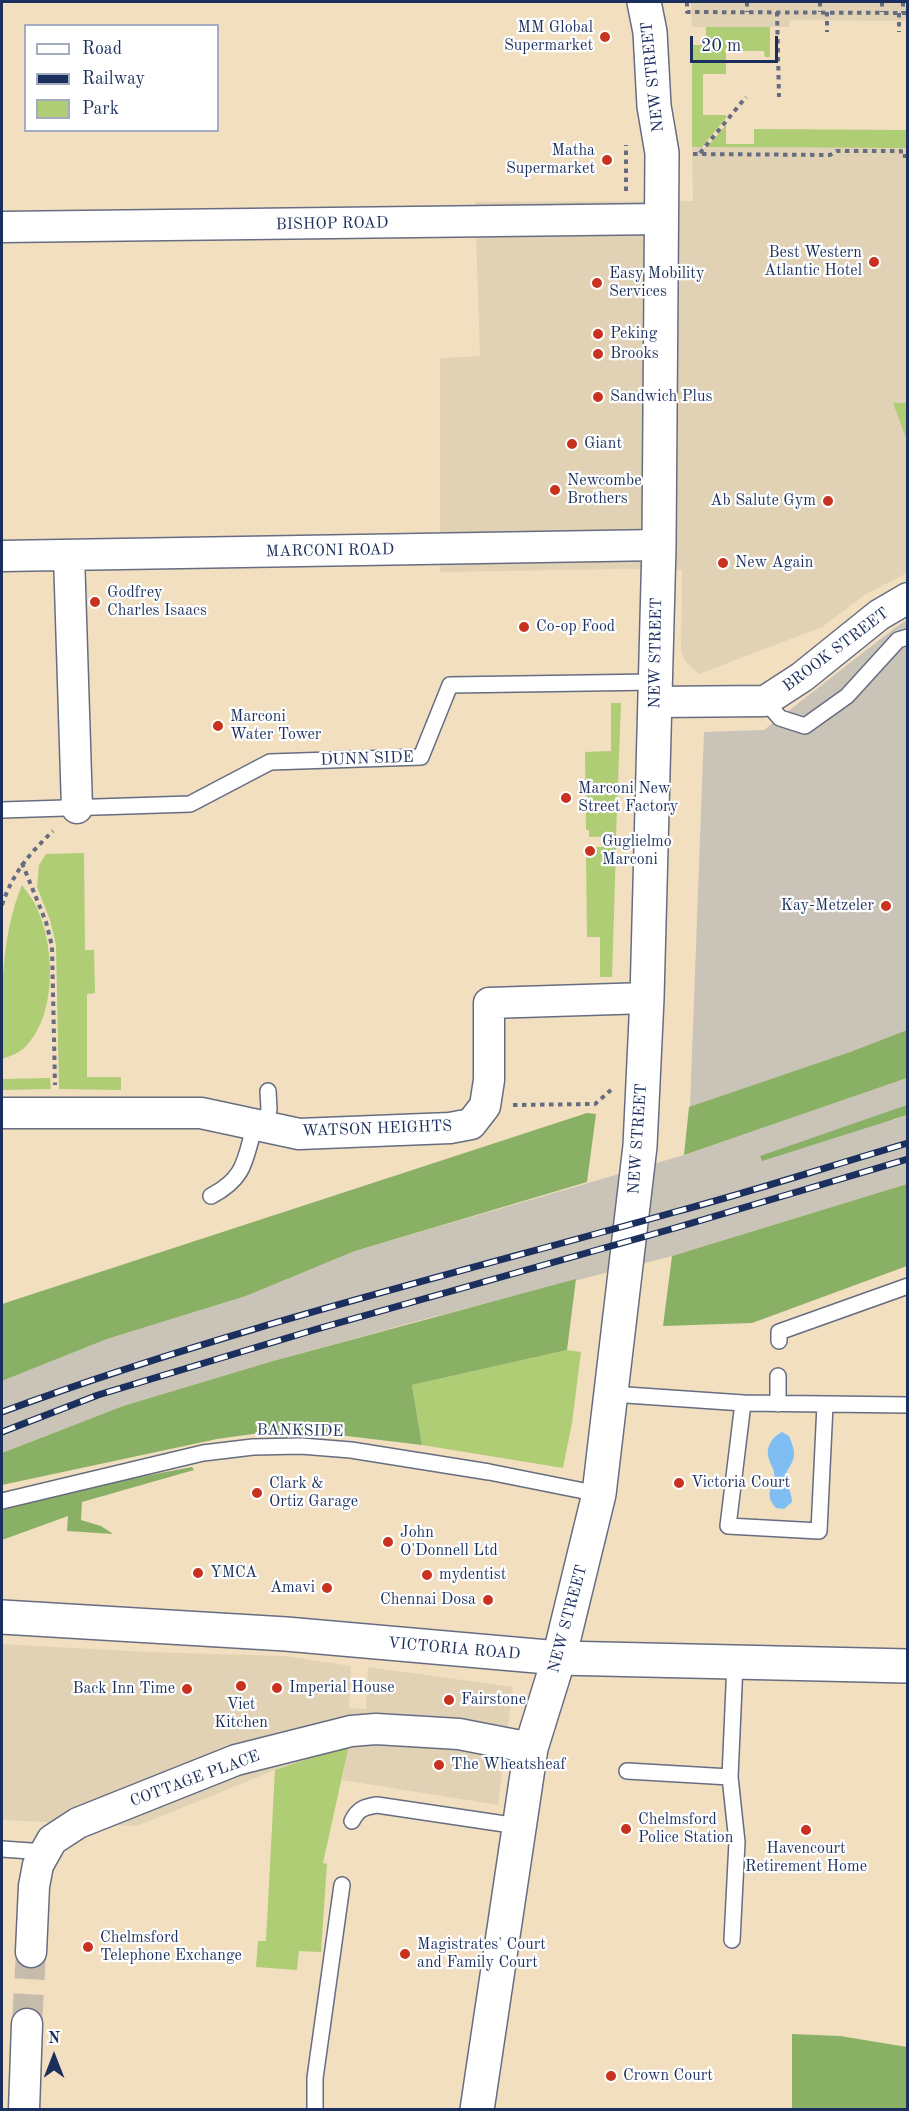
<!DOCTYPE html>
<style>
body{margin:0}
#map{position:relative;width:909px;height:2111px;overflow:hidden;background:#f2dfc0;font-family:"Old Standard TT",serif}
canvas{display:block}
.frame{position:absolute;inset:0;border:3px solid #1b2f5e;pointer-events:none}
.legend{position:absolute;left:24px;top:24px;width:195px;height:108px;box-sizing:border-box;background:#fff;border:2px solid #a4acbf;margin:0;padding:8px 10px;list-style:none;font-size:18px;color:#1b2f5e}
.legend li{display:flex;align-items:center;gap:12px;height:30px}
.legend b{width:30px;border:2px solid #a4acbf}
.north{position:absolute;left:24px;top:2027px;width:60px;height:60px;-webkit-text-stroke:4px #fff;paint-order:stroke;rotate:0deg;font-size:16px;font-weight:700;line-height:24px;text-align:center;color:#1b2f5e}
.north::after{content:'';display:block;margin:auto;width:21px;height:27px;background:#1b2f5e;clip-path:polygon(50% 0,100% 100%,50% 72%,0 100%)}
.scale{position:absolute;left:690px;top:36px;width:88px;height:27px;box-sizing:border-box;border:3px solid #1b2f5e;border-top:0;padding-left:8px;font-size:18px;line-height:21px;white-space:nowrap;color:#1b2f5e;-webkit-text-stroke:4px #fff;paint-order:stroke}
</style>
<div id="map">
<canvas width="909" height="2111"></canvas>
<div class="frame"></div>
<ul class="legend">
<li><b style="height:8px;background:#fff"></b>Road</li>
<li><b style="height:8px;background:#1b2f5e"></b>Railway</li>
<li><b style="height:16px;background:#aecd75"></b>Park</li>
</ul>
<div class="north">N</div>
<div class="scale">20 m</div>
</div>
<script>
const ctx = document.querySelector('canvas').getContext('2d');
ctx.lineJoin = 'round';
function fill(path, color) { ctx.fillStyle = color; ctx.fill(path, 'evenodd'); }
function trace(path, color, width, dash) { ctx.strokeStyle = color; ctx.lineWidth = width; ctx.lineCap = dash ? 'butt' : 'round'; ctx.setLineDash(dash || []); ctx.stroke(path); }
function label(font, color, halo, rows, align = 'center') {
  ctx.font = font + ' "Old Standard TT",serif'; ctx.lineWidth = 4.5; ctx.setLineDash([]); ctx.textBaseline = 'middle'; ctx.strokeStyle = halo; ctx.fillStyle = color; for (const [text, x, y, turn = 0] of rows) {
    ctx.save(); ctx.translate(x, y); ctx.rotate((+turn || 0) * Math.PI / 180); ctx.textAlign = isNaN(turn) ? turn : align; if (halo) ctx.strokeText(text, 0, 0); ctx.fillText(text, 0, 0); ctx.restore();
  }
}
const built = new Path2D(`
 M691,2h216v19l-117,-1 -1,7h-97z
 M692,147l215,1v255h-14l14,38v132l-41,21 -44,33 -123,47 -13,-12 -5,-11 1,-81 -58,-1 -184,3v-214l40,-2 -5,-154 218,-1z
 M2,1644l145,8 138,4 66,10 -2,42 17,1 2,-42 145,20 -15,118 -156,-25 6,-35 -73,25 -138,56 -135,-6z`);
const industrial = new Path2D(`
 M907,620v410l-57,22 -160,55 14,-375 60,-2 132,-103z
 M907,1078v27l-14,6 1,9 13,-5v69l-235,72 -247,63 -152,42 -150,45 -121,47v-72l105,-42 139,-43 109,-45 329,-96z`);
const green = new Path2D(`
 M706,27h64v30h-5l-1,-6h-38v23h-23v41h23v3l-24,29h-10v-102h14z
 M726,125v19h28v-15l153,1v18l-200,-1z
 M893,403h14v38z
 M611,703h10l-5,133 -27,1v-7h-3l-1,-78 26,-1z
 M589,847h27l-4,130h-12v-40h-13l-1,-83 4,-1z
 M84,853l1,97h9l1,43 -8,1v83h34v13l-62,-1 -3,-144 -6,-25 -13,-33 2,-22 7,-11z
 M22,885c4,6 10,13 13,19 20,39 23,109 -9,142 -6,7 -16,10 -24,13 -1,-57 -2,-121 20,-174z
 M50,1078l1,11 -49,1v-11z
 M567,1350l14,2 -9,71 -9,45 -141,-23 -10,-60z
 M349,1745l-26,118 4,1 -6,88 -22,-1 -2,19 -41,-3 2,-26h8l9,-171z`);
const forest = new Path2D(`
 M907,1030v48l-223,77 5,-48 161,-55z
 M907,1105v10l-145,46 -2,-5z
 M587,1113l9,1 -9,68 -232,69 -109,45 -139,43 -105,42v-77z
 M907,1184v82l-155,57 -89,3 9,-70z
 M576,1279l-9,71 -155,35 10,60 -117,-14 -45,2 -43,6 -215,46v-32l121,-47 150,-45z
 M192,1467l2,3 -112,32 -1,18 20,6 12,8 -46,-3 1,-15 -66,24v-32l95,-23z
 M792,2034l48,2 67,11v62h-115z`);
const water = new Path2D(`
 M782,1432l7,4c3,8 7,15 4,24 -2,6 -8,11 -7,18 1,9 6,15 6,24l-8,7 -8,-1c-15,-17 1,-20 -2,-35 0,-5 -4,-9 -5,-14 -4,-11 3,-22 13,-27z`);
const streetTunnel = new Path2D(`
 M27,2024l4,-72`);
const path = new Path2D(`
 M687,2v10l221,1
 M747,2v10
 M820,2v10
 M882,2v10
 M903,2v11
 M777,12l2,85
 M827,12v20
 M899,13v19
 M700,153l46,-56
 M693,154l137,1 7,-4h64v5h7
 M626,191v-46
 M22,863l24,59 6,24 3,139
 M2,905c11,-32 26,-50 51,-74
 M513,1105l82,-1 16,-14`);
const lane = new Path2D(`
 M765,701l15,17 25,8 42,-30 51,-56 10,-3
 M2,810l188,-6 80,-42 151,-5 29,-72 205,-3
 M265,1126l4,-17 -1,-18
 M211,1196c35,-18 34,-37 44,-72
 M779,1341v-9l129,-46
 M612,1394l131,9 165,2
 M743,1403l-15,123 91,5 6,-126
 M778,1404v-28
 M2,1501l201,-48 50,-6 48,-1 50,4 138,22 110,22
 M627,1771l103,6
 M352,1821c6,-12 12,-14 25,-16l141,21
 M2,1849l43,3
 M732,1940l5,-98 -7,-65 5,-114
 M315,2110v-32l27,-193`);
const street = new Path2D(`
 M2,227l660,-8
 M69,555l8,253
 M2,556l657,-11
 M655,702l110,-1 37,-24 77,-62 29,-17
 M2,1113h199l98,21 151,-6 21,-4 14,-18 4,-26v-77l158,-5
 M31,1952l3,-66 4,-21 14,-25 26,-17 158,-63 115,-29 25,-2 83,5 72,14
 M24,2110l3,-86`);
const secondary = new Path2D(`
 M477,2110l54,-362 28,-90 40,-164 41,-348 7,-148 12,-453 3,-392 -8,-47 -4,-74 -6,-30`);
const primary = new Path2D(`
 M2,1617l284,17 273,24 349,8`);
const rail = new Path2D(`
 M2,1412c219,-81 448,-137 673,-200 78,-21 155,-46 233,-69
 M2,1432l96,-37 219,-66 358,-101 233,-69`);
const markers = [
 [605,37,6,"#c8321e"],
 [607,160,6,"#c8321e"],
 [874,262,6,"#c8321e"],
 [597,283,6,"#c8321e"],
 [598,334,6,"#c8321e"],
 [598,354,6,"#c8321e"],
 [598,397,6,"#c8321e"],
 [572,444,6,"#c8321e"],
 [555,490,6,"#c8321e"],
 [828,501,6,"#c8321e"],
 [723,563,6,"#c8321e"],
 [95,602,6,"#c8321e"],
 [524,627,6,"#c8321e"],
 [218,726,6,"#c8321e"],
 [566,798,6,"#c8321e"],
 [590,851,6,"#c8321e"],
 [886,906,6,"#c8321e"],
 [679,1483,6,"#c8321e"],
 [257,1493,6,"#c8321e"],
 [388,1542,6,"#c8321e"],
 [198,1573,6,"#c8321e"],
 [427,1575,6,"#c8321e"],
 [327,1588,6,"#c8321e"],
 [488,1600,6,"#c8321e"],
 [241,1686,6,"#c8321e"],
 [277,1688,6,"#c8321e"],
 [187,1689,6,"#c8321e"],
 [449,1700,6,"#c8321e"],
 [439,1765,6,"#c8321e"],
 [626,1829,6,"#c8321e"],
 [806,1830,6,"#c8321e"],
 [88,1947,6,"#c8321e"],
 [405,1954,6,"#c8321e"],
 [611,2076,6,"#c8321e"]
];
const poiNames = [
 ["MM Global",593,28,"right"],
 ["Supermarket",593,46,"right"],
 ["Matha",595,151,"right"],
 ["Supermarket",595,169,"right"],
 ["Best Western",862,253,"right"],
 ["Atlantic Hotel",862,271,"right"],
 ["Easy Mobility",609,274],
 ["Services",609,292],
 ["Peking",610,334],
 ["Brooks",610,354],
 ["Sandwich Plus",610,397],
 ["Giant",584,444],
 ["Newcombe",567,481],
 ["Brothers",567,499],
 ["Ab Salute Gym",816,501,"right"],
 ["New Again",735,563],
 ["Godfrey",107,593],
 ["Charles Isaacs",107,611],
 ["Co-op Food",536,627],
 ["Marconi",230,717],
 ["Water Tower",230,735],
 ["Marconi New",578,789],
 ["Street Factory",578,807],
 ["Guglielmo",602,842],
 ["Marconi",602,860],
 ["Kay-Metzeler",874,906,"right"],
 ["Victoria Court",691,1483],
 ["Clark &",269,1484],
 ["Ortiz Garage",269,1502],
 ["John",400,1533],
 ["O'Donnell Ltd",400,1551],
 ["YMCA",210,1573],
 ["mydentist",439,1575],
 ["Amavi",315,1588,"right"],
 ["Chennai Dosa",476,1600,"right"],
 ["Imperial House",289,1688],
 ["Back Inn Time",175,1689,"right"],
 ["Fairstone",461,1700],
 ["Viet",241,1705,"center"],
 ["Kitchen",241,1723,"center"],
 ["The Wheatsheaf",451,1765],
 ["Chelmsford",638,1820],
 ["Police Station",638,1838],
 ["Havencourt",806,1849,"center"],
 ["Retirement Home",806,1867,"center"],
 ["Chelmsford",100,1938],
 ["Telephone Exchange",100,1956],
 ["Magistrates' Court",417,1945],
 ["and Family Court",417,1963],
 ["Crown Court",623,2076]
];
const streetNames = [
 ["NEW STREET",653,77,-96],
 ["BISHOP ROAD",332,224,-1],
 ["MARCONI ROAD",330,551,-1],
 ["BROOK STREET",836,650,-37],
 ["NEW STREET",656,653,-89],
 ["DUNN SIDE",367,759,-2],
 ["WATSON HEIGHTS",377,1129,-2],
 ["NEW STREET",638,1139,-86],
 ["BANKSIDE",300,1431,1],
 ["NEW STREET",568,1619,-75],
 ["VICTORIA ROAD",454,1649,5],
 ["COTTAGE PLACE",195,1779,-20]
];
fill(built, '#e1d2b6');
fill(industrial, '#c9c3b8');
fill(green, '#aecd75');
fill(forest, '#8ab066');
fill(water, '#7ebef2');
trace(streetTunnel, '#c7bcac', 30, [30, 15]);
trace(lane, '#666d80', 18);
trace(street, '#666d80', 33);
trace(secondary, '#666d80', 36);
trace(primary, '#666d80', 36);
trace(path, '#666d80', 4, [4.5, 4.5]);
trace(lane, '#fff', 15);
trace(street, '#fff', 30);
trace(secondary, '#fff', 33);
trace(primary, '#fff', 33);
trace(rail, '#1b2f5e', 7);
trace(rail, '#fff', 4.5, [14]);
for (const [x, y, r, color] of markers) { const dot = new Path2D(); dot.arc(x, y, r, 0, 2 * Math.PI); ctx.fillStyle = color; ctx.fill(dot); trace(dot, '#fff', 2); }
label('16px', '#1b2f5e', '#fff', poiNames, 'left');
label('16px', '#1b2f5e', '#fff', streetNames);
</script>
